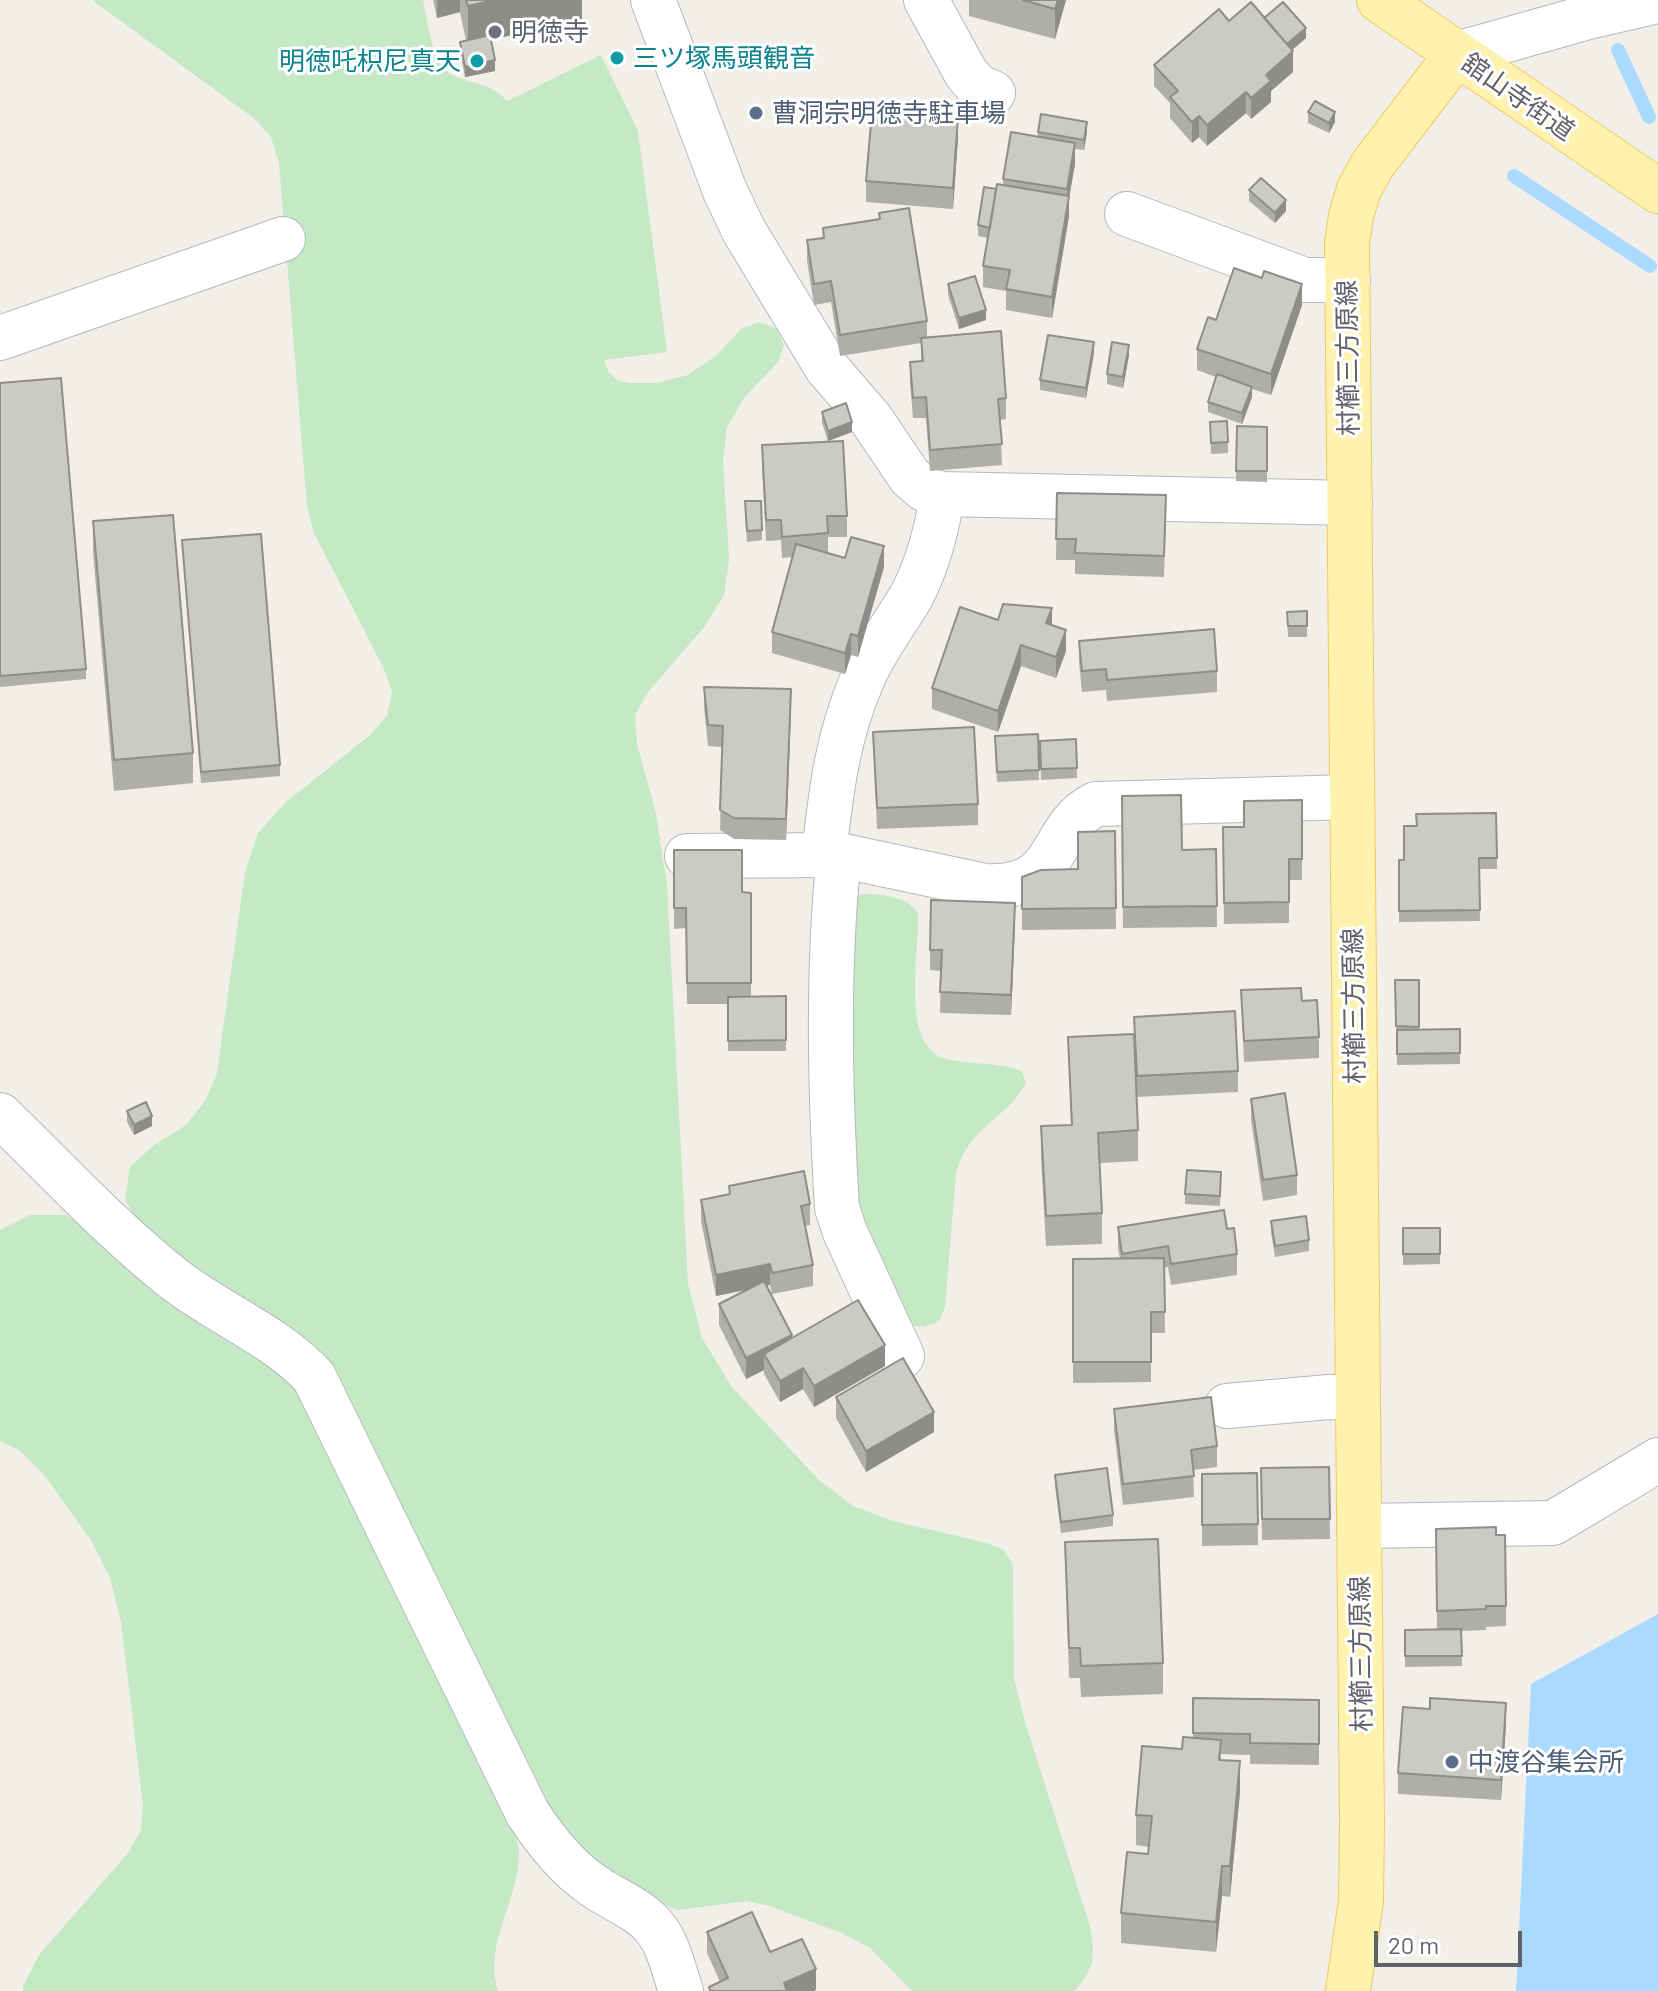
<!DOCTYPE html>
<meta charset="utf-8">
<style>
body{margin:0}
#map{position:relative;width:1658px;height:1991px;overflow:hidden;background:#f1efe8;font-family:Barlow,sans-serif}
canvas{display:block}
.scale{position:absolute;left:1374px;top:1931px;width:148px;height:36px;box-sizing:border-box;border:4px solid #5f6368;border-top:0;padding-left:10px;font-size:24px;line-height:28px;white-space:nowrap;color:#5f6368;-webkit-text-stroke:6px #fff;paint-order:stroke}
</style>
<div id="map">
<canvas width="1658" height="1991"></canvas>
<div class="scale">20 m</div>
</div>
<script>
const ctx = document.querySelector('canvas').getContext('2d');
ctx.lineJoin = 'round';
function fill(path, color) { ctx.fillStyle = color; ctx.fill(path, 'evenodd'); }
function trace(path, color, width, dash) { ctx.strokeStyle = color; ctx.lineWidth = width; ctx.lineCap = dash ? 'butt' : 'round'; ctx.setLineDash(dash || []); ctx.stroke(path); }
function label(font, color, halo, rows, align = 'center') {
  ctx.font = font + ' Barlow,"Noto Sans JP",sans-serif'; ctx.lineWidth = 6; ctx.setLineDash([]); ctx.textBaseline = 'middle'; ctx.strokeStyle = halo; ctx.fillStyle = color; for (const [text, x, y, turn = 0] of rows) {
    ctx.save(); ctx.translate(x, y); ctx.rotate((+turn || 0) * Math.PI / 180); ctx.textAlign = isNaN(turn) ? turn : align; if (halo) ctx.strokeText(text, 0, 0); ctx.fillText(text, 0, 0); ctx.restore();
  }
}
const green = new Path2D(`
 M92,0h331c5,21 7,48 19,66 13,19 46,12 65,35l94,-46 37,76 29,221 -63,8 5,13 10,8 11,2h27l31,-8 29,-20 24,-26 19,-7 17,7 7,17 -6,16 -34,36 -17,29 -4,33 6,100 -5,35 -19,31 -57,66 -13,23 2,29 18,65 12,76 21,399 14,54 29,48 88,94 34,26 40,15 90,21 20,7 10,16 1,114 11,43 65,204c5,29 6,42 -16,65h-162l-42,-43 -26,-14 -74,-28 -24,-5 -68,9 -18,-7 -79,-51 -36,-47 -203,-416 -108,-91 -92,-70 -17,-28 5,-33 24,-22 32,-20 20,-25 11,-27 28,-201 13,-39 28,-31 84,-67 17,-19 5,-24 -8,-23 -71,-138 -6,-25 -28,-343 -8,-26 -16,-18z
 M861,894c20,0 46,2 57,19 2,37 -18,130 25,145 26,8 54,3 79,13l4,12c-20,37 -56,42 -70,89l-11,136 -6,13 -15,6 -15,-2 -57,-120v-306z
 M30,1215h36l29,18 174,128 29,28 212,429c3,12 9,25 9,37 -1,48 -36,88 -21,136h-475v-5l16,-31 89,-102 13,-23 2,-25 -22,-183 -11,-44 -19,-38 -47,-65 -25,-25 -19,-9v-211z`);
const water = new Path2D(`
 M1658,1614v377h-142l15,-307z`);
const stream = new Path2D(`
 M1618,50l31,67
 M1514,176l136,90`);
const minor = new Path2D(`
 M653,0l72,191 19,40 83,137 44,51 39,58 14,12 18,5 408,9
 M926,0l40,73 11,13 16,7
 M1457,54l131,-37 70,-16
 M1127,214l178,66h43
 M0,338l283,-99
 M824,854c7,-62 13,-116 38,-174 13,-31 33,-56 50,-85 15,-29 26,-68 30,-101
 M839,855c-12,116 -9,236 -2,353l8,24 57,124
 M687,856l152,-1 146,31c80,4 60,-57 111,-82l256,-7
 M0,1115c57,55 112,115 174,164 45,35 101,56 140,98l214,437c19,28 38,53 66,72 20,14 46,23 61,42 14,17 19,43 26,63
 M1227,1406l102,-9 29,1
 M1360,1526l193,-3 105,-63`);
const major = new Path2D(`
 M1379,0l279,191
 M1348,1991l13,-90 1,-79 -15,-1579 4,-27 8,-27 14,-25 84,-110`);
const wall = new Path2D(`
 M433,0h149v19l-91,21 4,31 -30,6 -5,-25v-10l6,-2 -6,-28 -23,6z
 M969,0h97l-11,39 -86,-23z
 M1264,18l42,20 -14,12 1,22 -22,19v11l-20,17 -5,-6 -39,33 -8,-9 -7,6 -22,-25v-15l-16,-17v-21l75,-44z
 M1308,112l27,10 -6,11 -21,-10z
 M1038,132h49l-3,18 -9,-1v15l-6,34v18l-17,102 -46,-8v-19l-23,-4v-21l5,-28 -10,-2v-11l18,-36 7,-4v-6l35,-42z
 M958,138l-5,71 -87,-7v-21z
 M1249,190l37,21 -11,12 -26,-22z
 M879,213l48,108v16l79,61v21l-6,1 2,45 -72,6 -4,-53h-13l-3,-35v-21l11,-1v-18l-81,13 -9,-54 -17,3 -7,-44v-21l16,-2v-10l56,-9z
 M948,284l38,36 -27,9 -11,-34z
 M1302,305l-31,90 -19,-6v8l-10,27 -34,-12v-10l8,-25 -19,-7v-21l19,-29z
 M1094,353l-8,45 -46,-8v-10z
 M1129,355l-6,33 -16,-4v-10z
 M0,383l86,286v10l-86,8z
 M822,412l30,20 -24,9 -6,-18z
 M1210,422l18,20v11l-17,1z
 M1237,426l30,1v55l-31,-1z
 M762,445l85,71v21h-19v16l56,14 -26,90 -7,-2 -6,19 -73,-21v-21l21,-75 -11,1 -1,-18 -15,1 -4,-75z
 M1057,493l109,23 -2,61 -89,-3v-14h-19z
 M745,512l17,18v10l-15,2z
 M93,521l100,232v30l-79,8 -21,-239z
 M182,540l98,225v11l-79,7z
 M1307,611v26h-19l-1,-25z
 M998,620l54,5 14,26 -10,27 -35,-12 -23,66 -66,-23v-21z
 M1079,641l138,30v21l-110,9 -1,-11 -24,2 -3,-30z
 M704,687l87,23 -5,130 -52,-1 -14,-9 2,-83 -14,-1 -4,-39z
 M873,732l105,72v21l-101,4z
 M1038,734l1,46 -42,2 -2,-46z
 M1076,739l1,39 -36,2 -1,-39z
 M1122,796l60,54 34,-1 1,78 -94,1z
 M1302,800v80h-13v43l-65,1 -1,-97h21z
 M1496,813l1,56h-18l1,52 -81,1v-62h5l13,-34z
 M1115,831l1,98 -94,1v-53l56,-8z
 M674,850l68,42 9,1v103l35,44v11h-58v-47h-41l-1,-76 -12,1z
 M1015,924l-4,91 -71,-2 1,-42 -11,-1v-20z
 M1395,980h24v49h41v35l-63,1z
 M1241,990l61,11 17,36v21l-75,4z
 M1134,1017l104,54v21l-101,5z
 M1068,1037l70,93v31l-38,2 2,50v31l-56,2 -5,-89v-31l30,-1z
 M1251,1099l46,76v20l-34,6 -12,-81z
 M127,1111l25,15 -18,9 -7,-13z
 M1221,1183l-1,23 -35,-2v-10z
 M729,1186l81,18v21l-5,1 8,39v21l-41,8 -2,-9h-3l25,53 93,28 -71,41 -11,-18 -23,13 -16,-28v-4l-18,9 -27,-54v-21l29,-15 -32,7 -15,-75v-21l28,-6z
 M1271,1221l38,19v11l-34,6 -4,-25z
 M1118,1227l109,2 10,25v21l-66,10 -3,-18 -4,1 1,65h-14v49l-78,1v-124h47l-2,-11z
 M1403,1228l37,26v10l-37,1z
 M836,1397l98,35 -68,40 -30,-54z
 M1114,1409l103,37v21l-24,3 1,27 -71,8 -9,-75z
 M1329,1467l1,72 -68,1 -1,-72z
 M1257,1473l1,72 -56,1v-72z
 M1055,1475l58,40v11l-52,7 -6,-47z
 M1436,1529l60,6 10,71v20l-20,1v3l-25,1 1,35 -57,1v-37l32,-1z
 M1065,1542l98,121v31l-82,3 -1,-19h-11z
 M1193,1698l126,2v65l-69,-1v-9l-29,-1v6l19,32 -10,105 -8,-1 -6,56 -95,-9v-30l27,-59 1,-7 -13,-2v-30l57,-77z
 M1506,1724l-5,76 -103,-6v-21z
 M707,1932l63,20 46,38 -3,1h-104v-4l11,-5 -13,-29z`);
const shadedWall = new Path2D(`
 M437,0h23v12l-23,6z
 M494,0h88v19l-114,26v-39z
 M1058,0h8l-11,39v-30z
 M1306,28v10l-21,18v-11z
 M1293,51v21l-22,19v11l-20,17v-21l15,-23z
 M495,60v11l-30,6v-10z
 M1246,92v21l-39,33v-21z
 M1335,112v10l-6,11v-10z
 M1199,116v21l-7,6v-21z
 M958,117v21l-5,71v-21z
 M1087,122v10l-3,18v-10z
 M1075,143v21l-6,34v18l-17,102v-21l15,-88v-20z
 M1286,200v11l-11,12v-10z
 M1302,284v21l-31,90v-21z
 M986,310v10l-27,9v-11z
 M1094,342v11l-8,45v-10z
 M1129,345v10l-6,33v-11z
 M1252,387v10l-10,27v-11z
 M852,422v10l-24,9v-10z
 M884,546v21l-26,90v-21z
 M1052,608v21l-6,-6z
 M1066,630v21l-10,27v-21z
 M851,634v21l-6,19v-21z
 M1021,645v21l-23,66v-21z
 M791,689v21l-5,130v-21z
 M1015,903v21l-4,91v-20z
 M152,1116v10l-18,9v-10z
 M770,1264v21l-54,11v-21z
 M792,1335v21l-28,-2v16l-18,9v-21z
 M885,1345v21l-71,41v-21z
 M803,1368v21l-23,13v-21z
 M934,1412v20l-68,40v-21z
 M1506,1703v21l-5,76v-20z
 M1240,1761v31l-10,105v-31z
 M1222,1866v30l-6,56v-30z
 M816,1969v21l-3,1h-29v-8z`);
const building = new Path2D(`
 M466,0h28l-26,6z
 M1023,0h35l-3,9z
 M1251,2l42,49 -27,24 5,6 -20,17 -5,-6 -39,33 -8,-9 -7,6 -22,-25 8,-6 -24,-26 65,-56 10,12z
 M1283,2l23,26 -19,16 -23,-26z
 M490,35l5,25 -30,7 -5,-25z
 M1315,101l20,11 -6,11 -21,-11z
 M872,112l86,5 -5,71 -87,-7z
 M1041,114l46,8 -3,18 -46,-8z
 M1011,132l64,11 -8,46 -64,-10z
 M1261,178l25,22 -11,13 -26,-23z
 M997,184l72,12 -17,101 -46,-8 4,-19 -27,-4z
 M984,187l12,2 -6,39 -12,-3z
 M909,208l18,113 -87,14 -9,-54 -17,3 -7,-44 17,-2 -1,-10 57,-9 -1,-6z
 M1234,268l28,10 2,-7 38,13 -31,90 -74,-25 11,-32 8,3z
 M975,276l11,34 -27,8 -11,-34z
 M1001,331l5,67 -8,1 4,45 -72,6 -4,-53 -13,1 -3,-36 13,-1 -2,-23z
 M1048,335l46,7 -8,46 -46,-8z
 M1112,342l17,3 -6,32 -16,-3z
 M1217,374l35,13 -10,26 -34,-11z
 M61,378l25,291 -86,7v-293z
 M846,403l6,19 -24,9 -6,-19z
 M1227,421l1,21 -17,1 -1,-21z
 M1237,426l30,1v44h-31z
 M843,441l4,75h-20l1,17 -46,4 -1,-17h-15l-4,-75z
 M1057,493l109,2 -2,61 -89,-3 1,-14h-20z
 M745,501h16l1,29 -15,1z
 M173,515l20,238 -79,7 -21,-239z
 M261,534l19,231 -79,7 -19,-232z
 M851,537l33,9 -26,90 -7,-2 -6,19 -73,-21 24,-88 49,14z
 M1003,604l49,4 -6,15 20,7 -10,27 -35,-12 -23,66 -66,-23 28,-81 38,13z
 M1307,611v15h-19l-1,-14z
 M1214,629l3,42 -110,9 -1,-11 -24,2 -3,-30z
 M704,687l87,2 -5,130 -52,-1 -14,-8 3,-84 -15,-1z
 M974,727l4,77 -101,4 -4,-76z
 M1038,734l1,36 -42,2 -2,-36z
 M1076,739l1,29 -36,1 -1,-28z
 M1181,795l1,55 34,-1 1,57 -94,1 -1,-111z
 M1302,800v59h-13v43l-65,1 -1,-76h21v-26z
 M1496,813l1,45h-18l1,52 -81,1v-51h5v-34h13l-1,-12z
 M1115,831l1,77 -94,1v-32l19,-7 37,-1v-37z
 M674,850h68v42l9,1v90h-64l-1,-75h-12z
 M931,900l84,3 -4,92 -71,-3 2,-42h-12z
 M1395,980h24v47l-23,-1z
 M1301,988l1,13 15,-1 2,37 -75,4 -3,-51z
 M786,996v44l-58,1v-44z
 M1235,1011l3,60 -101,5 -3,-59z
 M1460,1029v24l-63,1v-24z
 M1134,1034l4,96 -40,3 4,80 -56,3 -5,-90 31,-1 -4,-88z
 M1285,1093l12,82 -34,5 -12,-81z
 M146,1102l6,14 -18,9 -7,-14z
 M1187,1170l34,2 -1,24 -35,-2z
 M804,1171l6,33 -9,2 12,59 -41,8 -2,-9 -54,11 -15,-75 29,-6 -1,-8z
 M1224,1210l3,19 7,-1 3,26 -66,10 -3,-18 -46,8 -4,-27z
 M1306,1216l3,24 -34,6 -4,-25z
 M1403,1228h37v26h-37z
 M1164,1258l1,54h-14v50h-78v-103z
 M764,1281l28,54 -46,23 -27,-54z
 M858,1300l27,45 -71,41 -11,-18 -23,13 -16,-27z
 M903,1358l31,54 -68,39 -30,-54z
 M1211,1397l6,49 -26,4 3,26 -71,8 -9,-75z
 M1329,1467l1,52h-68l-1,-51z
 M1107,1468l6,47 -52,7 -6,-47z
 M1257,1473l1,51 -56,1v-51z
 M1496,1527v8h9l1,71h-20v3l-49,2 -1,-82z
 M1158,1539l5,124 -82,3 -1,-18h-11l-4,-106z
 M1461,1629l1,27h-57v-26z
 M1193,1698l126,2v44l-69,-1v-9l-57,-1z
 M1430,1698l76,5 -5,77 -103,-7 5,-66 27,2z
 M1183,1737l38,3 -2,20 21,1 -10,105h-8l-6,56 -95,-9 6,-61 21,2 4,-38 -16,-1 6,-69 40,3z
 M752,1912l18,40 32,-13 14,30 -32,14 3,8h-77l-1,-4 19,-9 -21,-46z`);
const markers = [
 [495,32,8,"#6b7280"],
 [617,58,8,"#0f9aa8"],
 [477,61,8,"#0f9aa8"],
 [756,113,8,"#5c6f8a"],
 [1452,1762,8,"#5c6f8a"]
];
const worshipNames = [
 ["明徳寺",511,32]
];
const cultureNames = [
 ["三ツ塚馬頭観音",633,58],
 ["明徳吒枳尼真天",461,61,"right"]
];
const streetNames = [
 ["舘山寺街道",1518,97,35],
 ["村櫛三方原線",1348,358,-91],
 ["村櫛三方原線",1354,1006,-91],
 ["村櫛三方原線",1361,1654,-91]
];
const serviceNames = [
 ["曹洞宗明徳寺駐車場",772,113],
 ["中渡谷集会所",1468,1762]
];
fill(green, '#c5e8c5');
fill(water, '#aadaff');
trace(stream, '#aadaff', 14);
trace(minor, '#b5b8bc', 46);
trace(major, '#f2c960', 46);
trace(minor, '#fff', 44);
trace(major, '#fff2af', 44);
fill(wall, '#afaea9');
fill(shadedWall, '#8f8d8a');
fill(building, '#cccac5');
trace(building, '#8f8d8a', 2);
for (const [x, y, r, color] of markers) { const dot = new Path2D(); dot.arc(x, y, r, 0, 2 * Math.PI); ctx.fillStyle = color; ctx.fill(dot); trace(dot, '#fff', 3); }
label('26px', '#5b616d', '#fff', worshipNames, 'left');
label('26px', '#0d838f', '#fff', cultureNames, 'left');
label('26px', '#5f6368', '#fff', streetNames);
label('26px', '#4e5e75', '#fff', serviceNames, 'left');
</script>
